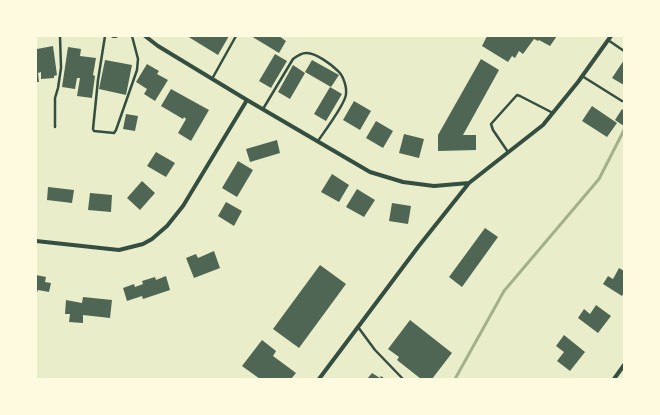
<!DOCTYPE html>
<style>
body{margin:0}
#map{position:relative;width:660px;height:415px;overflow:hidden;background:#e9edc9;font-family:"Crimson Pro",serif}
canvas{display:block}
.frame{position:absolute;inset:0;border:37px solid #fefae0;pointer-events:none}
</style>
<div id="map">
<canvas width="660" height="415"></canvas>
<div class="frame"></div>
</div>
<script>
const ctx = document.querySelector('canvas').getContext('2d');
ctx.lineJoin = 'round';
function trace(path, color, width, dash) { ctx.strokeStyle = color; ctx.lineWidth = width; ctx.lineCap = dash ? 'butt' : 'round'; ctx.setLineDash(dash || []); ctx.stroke(path); }
function fill(path, color) { ctx.fillStyle = color; ctx.fill(path, 'evenodd'); }
const stream = new Path2D(`
 M455,379l49,-88 95,-112 25,-49`);
const building = new Path2D(`
 M187,36h42l-11,19z
 M251,36h28l7,5 -7,12z
 M487,36h70l-7,10 -11,-6 -1,1 -4,-2 -11,15 -4,-3 -4,7 -3,-2 -4,6 -26,-16z
 M53,46l4,29 -3,1v2l-13,1v-7l-3,1 1,9h-3v-32l1,-1z
 M68,47l13,2 -1,7 16,2 -3,17 2,1 -3,22 -15,-2 3,-18h-3l-2,11 -13,-2z
 M275,54l12,7 -16,27 -12,-7z
 M481,59l18,11 -36,65h13v15l-38,1v-16z
 M105,60l27,5 -6,30 -27,-6z
 M312,60l27,15 -8,12 -26,-15z
 M624,60v25l-12,-7z
 M147,64l12,7 -2,3 11,6 -13,21 -11,-7 3,-5 -11,-7z
 M293,65l12,8 -15,26 -12,-7z
 M330,87l12,7 -16,27 -12,-7z
 M171,89l38,21 -18,31 -13,-8 8,-14 -2,-2 -1,2 -22,-13z
 M354,101l17,10 -11,19 -17,-10z
 M592,106l25,17 -10,14 -25,-16z
 M624,108v18l-9,-6 7,-11 1,1z
 M126,114l12,2 -3,15 -12,-2z
 M376,121l17,10 -10,17 -17,-10z
 M404,134l20,5 -5,19 -20,-5z
 M277,140l3,13 -30,9 -4,-13z
 M156,152l19,11 -9,14 -19,-11z
 M238,161l15,9 -16,27 -15,-9z
 M332,174l17,11 -10,17 -18,-10z
 M142,181l13,12 -15,17 -13,-12z
 M48,187l26,3 -2,13 -25,-3z
 M357,189l18,11 -11,17 -18,-10z
 M90,193l22,2 -1,17 -23,-2z
 M226,202l16,9 -8,15 -16,-10z
 M392,203l19,3 -3,18 -19,-3z
 M485,228l13,9 -36,50 -13,-10z
 M214,251l6,17 -26,10 -8,-20 10,-4 2,4z
 M320,265l26,19 -47,64 -26,-19z
 M619,268l5,3v21l-2,4 -19,-12 5,-8 5,3z
 M36,275l10,2 -1,5 6,1 -2,9 -11,-2 -2,5z
 M166,276l4,14 -27,9 -1,-3 -15,5 -4,-13 11,-4 1,3 8,-3 -1,-3 13,-4 1,3z
 M83,297l29,3 -2,18 -27,-3v8l-14,-1 1,-8h-5l1,-14 16,3z
 M596,305l15,11 -13,17 -20,-15 6,-9 6,5z
 M410,320l42,33 -20,26h-11l-24,-19 2,-3 -11,-8z
 M564,335l21,17 -15,19 -13,-10 7,-9 -8,-6z
 M262,340l14,11 -3,5 23,17 -5,6h-31l-18,-13z
 M372,373l8,5 1,-2 4,3h-18z`);
const service = new Path2D(`
 M105,36l-7,44 -5,49 1,2 20,2 2,-3 21,-60 1,-11 -6,-23
 M608,40l16,11
 M582,76l40,25
 M212,79l24,-43
 M263,109l30,-50c4,-3 8,-6 13,-6 9,-1 26,12 32,18 5,4 9,16 8,23 0,9 -22,38 -28,47
 M55,127v-29l3,-10 3,-20 -1,-32
 M508,152l-15,-22 -2,-6 26,-29 3,1 33,17
 M358,327l17,23 28,29`);
const minor = new Path2D(`
 M113,36h3
 M145,36l13,10 89,54 123,72 33,10 31,4 35,-3
 M36,241l83,9 24,-6 9,-5 15,-13 16,-20 64,-106
 M319,379l99,-132 51,-64 74,-58 35,-43 33,-46
 M614,379l10,-14`);
trace(stream, '#a3b18a', 3);
fill(building, '#4f6655');
trace(service, '#344e41', 2.5);
trace(minor, '#344e41', 4);
</script>
